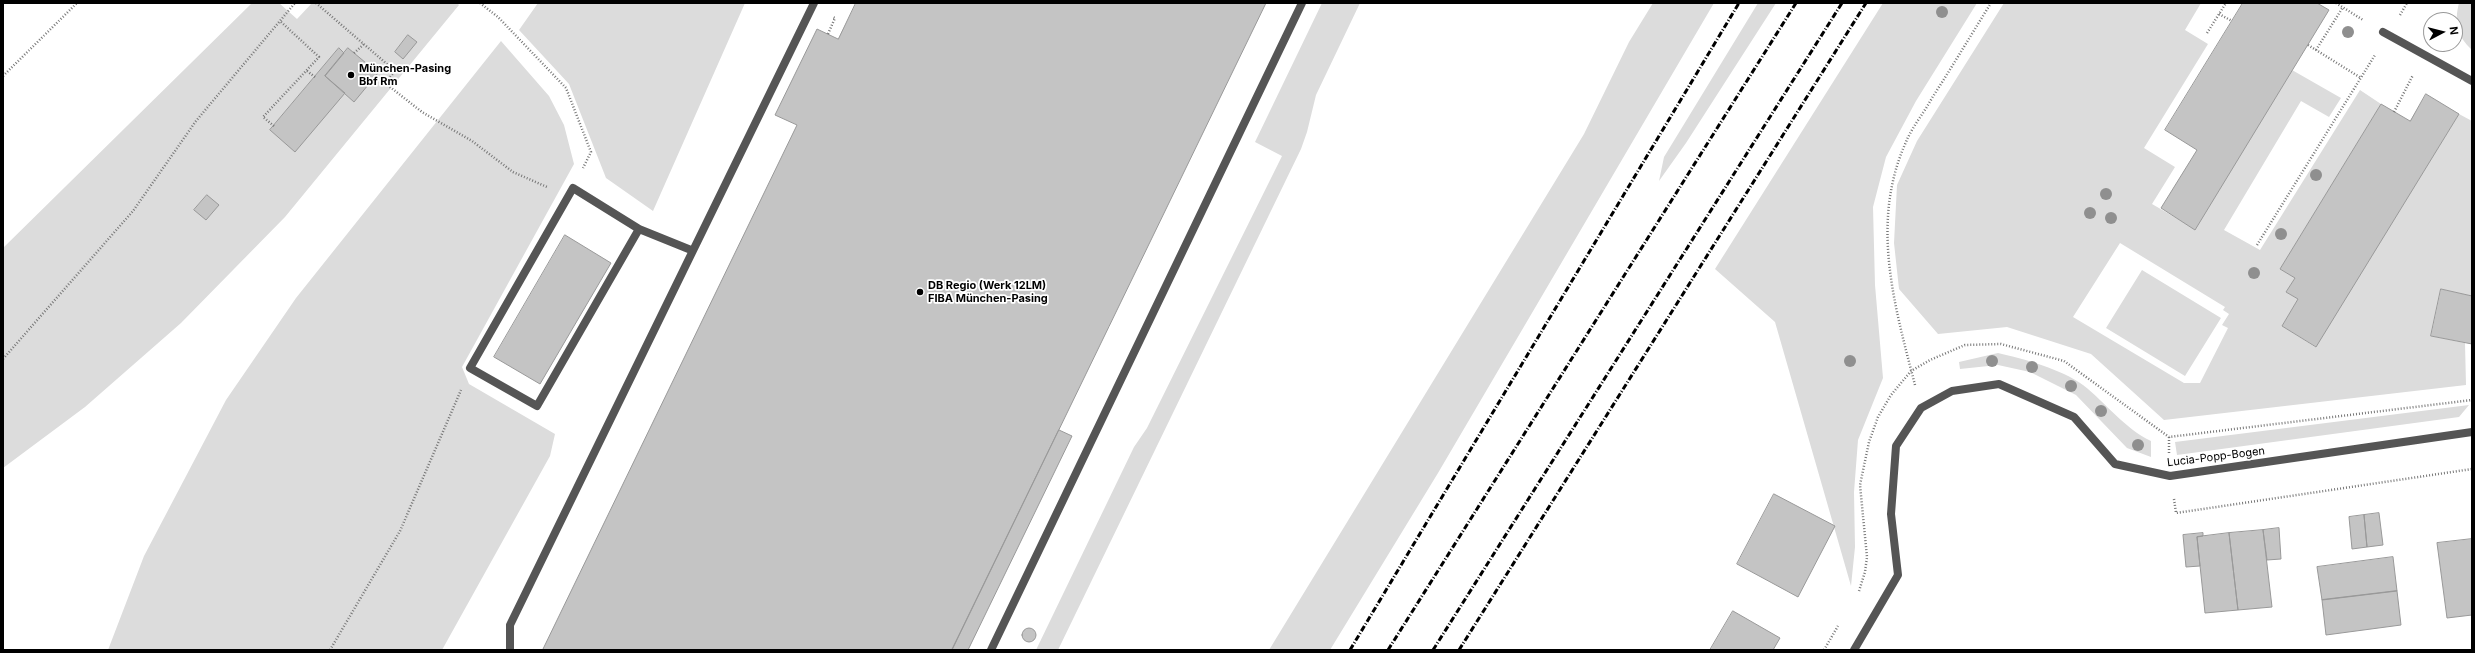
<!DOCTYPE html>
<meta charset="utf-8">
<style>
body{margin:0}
#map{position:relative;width:2475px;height:653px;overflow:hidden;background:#fff;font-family:Inter,sans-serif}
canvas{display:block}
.frame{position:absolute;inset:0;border:4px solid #000;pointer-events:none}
.north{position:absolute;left:2423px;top:12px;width:40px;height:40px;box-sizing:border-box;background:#fff;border:1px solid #999;border-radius:50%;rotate:83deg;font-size:11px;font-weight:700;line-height:16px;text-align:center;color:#000}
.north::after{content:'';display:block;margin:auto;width:14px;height:18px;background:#000;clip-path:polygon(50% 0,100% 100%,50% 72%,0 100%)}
</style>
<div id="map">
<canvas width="2475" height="653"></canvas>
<div class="frame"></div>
<div class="north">N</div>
</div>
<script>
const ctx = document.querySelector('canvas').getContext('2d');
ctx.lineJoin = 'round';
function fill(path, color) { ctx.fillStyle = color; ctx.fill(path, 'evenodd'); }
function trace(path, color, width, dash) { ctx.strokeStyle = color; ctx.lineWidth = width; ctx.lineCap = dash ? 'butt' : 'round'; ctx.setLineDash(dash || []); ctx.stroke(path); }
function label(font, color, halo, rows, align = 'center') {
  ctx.font = font + ' Inter,sans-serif'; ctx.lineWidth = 3.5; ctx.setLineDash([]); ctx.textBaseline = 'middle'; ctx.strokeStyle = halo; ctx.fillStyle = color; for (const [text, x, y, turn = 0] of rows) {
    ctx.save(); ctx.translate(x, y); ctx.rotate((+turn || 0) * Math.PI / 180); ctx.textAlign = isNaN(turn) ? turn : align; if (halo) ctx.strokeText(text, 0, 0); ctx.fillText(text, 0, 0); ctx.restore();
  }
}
const green = new Path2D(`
 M252,3h27l18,16 15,-16h145l2,2 -174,212 -104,106 -96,84 -82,61v-220z
 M538,3h207l-92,208 -47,-33 -37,-94 -50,-54z
 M1322,3h38l-44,92 -9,37 -6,17 -243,501h-22l98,-203 13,-19 135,-272 -27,-14z
 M1653,3h61l-276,470 -108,177h-61l315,-516 45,-92z
 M1758,3h18l-90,140 -27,38 5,-24z
 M1883,3h94l-61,98 -30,56 -13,50 2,78 8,93 -25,62 -4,52 1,55 -4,39 -76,-264 -60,-53z
 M2004,3h197l-16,27 23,14 -64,104 31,19 -23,37 43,25 97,-159 49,28 -12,19 -28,-16 -77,129 36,20 100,-160 21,14 -101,165 15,9 -9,14 12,7 -16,27 33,21 144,-233 13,7v175l-31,-7 -10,47 34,7 1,42 -302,35 -73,-66 -84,-27 -69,7 -39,-45 -5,-46 3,-58 20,-44zM2120,243l105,64 -2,3 6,4 -7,11 6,3 -28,55h-16l-111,-66z
 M2459,3h13v47c-15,-14 -18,-28 -13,-47z
 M501,41l48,55 15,29 10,39 -112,203 7,17 86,50 -5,22 -108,194h-334l36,-94 82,-156 70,-102z
 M2142,270l79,48 -36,58 -79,-48z
 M1998,353c26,6 63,16 85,32 24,19 41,43 68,56v16l-24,-9 -51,-53 -46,-23 -32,-7 -38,4 -1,-7z
 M2469,405l-10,12 -282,38 -2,-13z`);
const building = new Path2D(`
 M856,3h410l-314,647h-407l-2,-1 254,-524 -22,-10 42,-86 21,10z
 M2243,3h74l12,7 -134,220 -34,-22 36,-58 -32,-20z
 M408,35l9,7 -14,17 -8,-7z
 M339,48l5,5 -19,23 20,17 -50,59 -25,-22z
 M348,48l30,25 -24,29 -29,-26z
 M2426,94l33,20 -143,233 -34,-21 16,-27 -12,-7 9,-14 -15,-9 101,-165 29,17z
 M207,195l12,10 -13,15 -12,-10z
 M565,235l46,28 -71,121 -46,-27z
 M2441,289l31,7v48l-41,-8z
 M1059,430l13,6 -104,214h-16z
 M1774,494l61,32 -37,71 -61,-33z
 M2379,513l4,32 -16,2 -3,-32z
 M2364,515l3,32 -15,2 -3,-32z
 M2279,528l2,31 -14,1 -4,-30z
 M2263,530l9,77 -34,3 -9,-77z
 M2203,533v3l-6,1 3,29 -14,1 -3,-32z
 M2229,533l9,77 -33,3 -8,-76z
 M2472,539v76l-25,3 -10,-75z
 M2393,557l4,34 -75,9 -5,-33z
 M2397,591l4,34 -75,10 -4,-35z
 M1733,611l47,27 -7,12h-63z
 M1022 635a7 7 0 1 1 14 0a7 7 0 1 1-14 0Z`);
const path = new Path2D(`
 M316,3l79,68 -10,12 37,29 50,29 41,31 34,15
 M480,3l18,14 68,71 25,64 -8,16
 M2336,3l27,17
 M2219,14l13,7
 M2400,15l7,-12
 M2207,33l19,-30
 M828,34l7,-16 -2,-1
 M2308,45l53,33
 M2316,50l27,-43
 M354,53l10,-9
 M307,71l8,6
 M3,76l74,-73
 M2394,112l19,-37
 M274,126l-11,-9 56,-60 -39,-36
 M2257,245l118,-190
 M3,359l130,-148 63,-90 99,-118
 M1915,385c-21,-81 -45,-163 -9,-243 6,-15 18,-29 26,-44 20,-31 39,-63 59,-95
 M2169,437v16
 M2174,499l2,14 296,-44
 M1859,591l6,-19 2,-15 -7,-72 9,-43 9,-25 13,-22 20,-24 19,-11 35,-15 36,-1 63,17 105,76 303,-37
 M330,650l70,-119 61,-141
 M1824,650l14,-24`);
const lane = new Path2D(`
 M2383,32l89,49
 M639,229l-102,177 -67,-38 103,-180 66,41 52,21
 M510,650v-25l304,-622
 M991,650l311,-647`);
const street = new Path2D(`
 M1854,650l44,-75 -7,-61 5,-68 25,-38 31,-17 47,-7 75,33 41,47 55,12 302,-44`);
const rail = new Path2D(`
 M1350,650l389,-647
 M1388,650l408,-647
 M1433,650l409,-647
 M1459,650l407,-647`);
const trees = [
 [1942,12],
 [2348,32],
 [2316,175],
 [2106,194],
 [2090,213],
 [2111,218],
 [2281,234],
 [2254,273],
 [1850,361],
 [1992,361],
 [2032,367],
 [2071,386],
 [2101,411],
 [2138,445]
];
const markers = [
 [351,75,4,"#000"],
 [920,292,4,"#000"]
];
const poiNames = [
 ["München-Pasing",359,69],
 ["Bbf Rm",359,82],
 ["DB Regio (Werk 12LM)",928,286],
 ["FIBA München-Pasing",928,299]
];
const streetNames = [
 ["Lucia-Popp-Bogen",2216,457,-7]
];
fill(green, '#dcdcdc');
fill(building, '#c4c4c4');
trace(building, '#999', 1);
trace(path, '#777', 2.5, [1, 2]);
trace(lane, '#555', 8);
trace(street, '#555', 8);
trace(rail, '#000', 3, [6, 2, 1, 2]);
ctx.fillStyle = '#8f8f8f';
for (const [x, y] of trees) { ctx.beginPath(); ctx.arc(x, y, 6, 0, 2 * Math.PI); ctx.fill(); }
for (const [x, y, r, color] of markers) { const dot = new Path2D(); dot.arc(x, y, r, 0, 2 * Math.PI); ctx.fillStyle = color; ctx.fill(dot); trace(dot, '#fff', 1.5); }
label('bold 11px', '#000', '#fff', poiNames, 'left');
label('11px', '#000', '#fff', streetNames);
</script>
